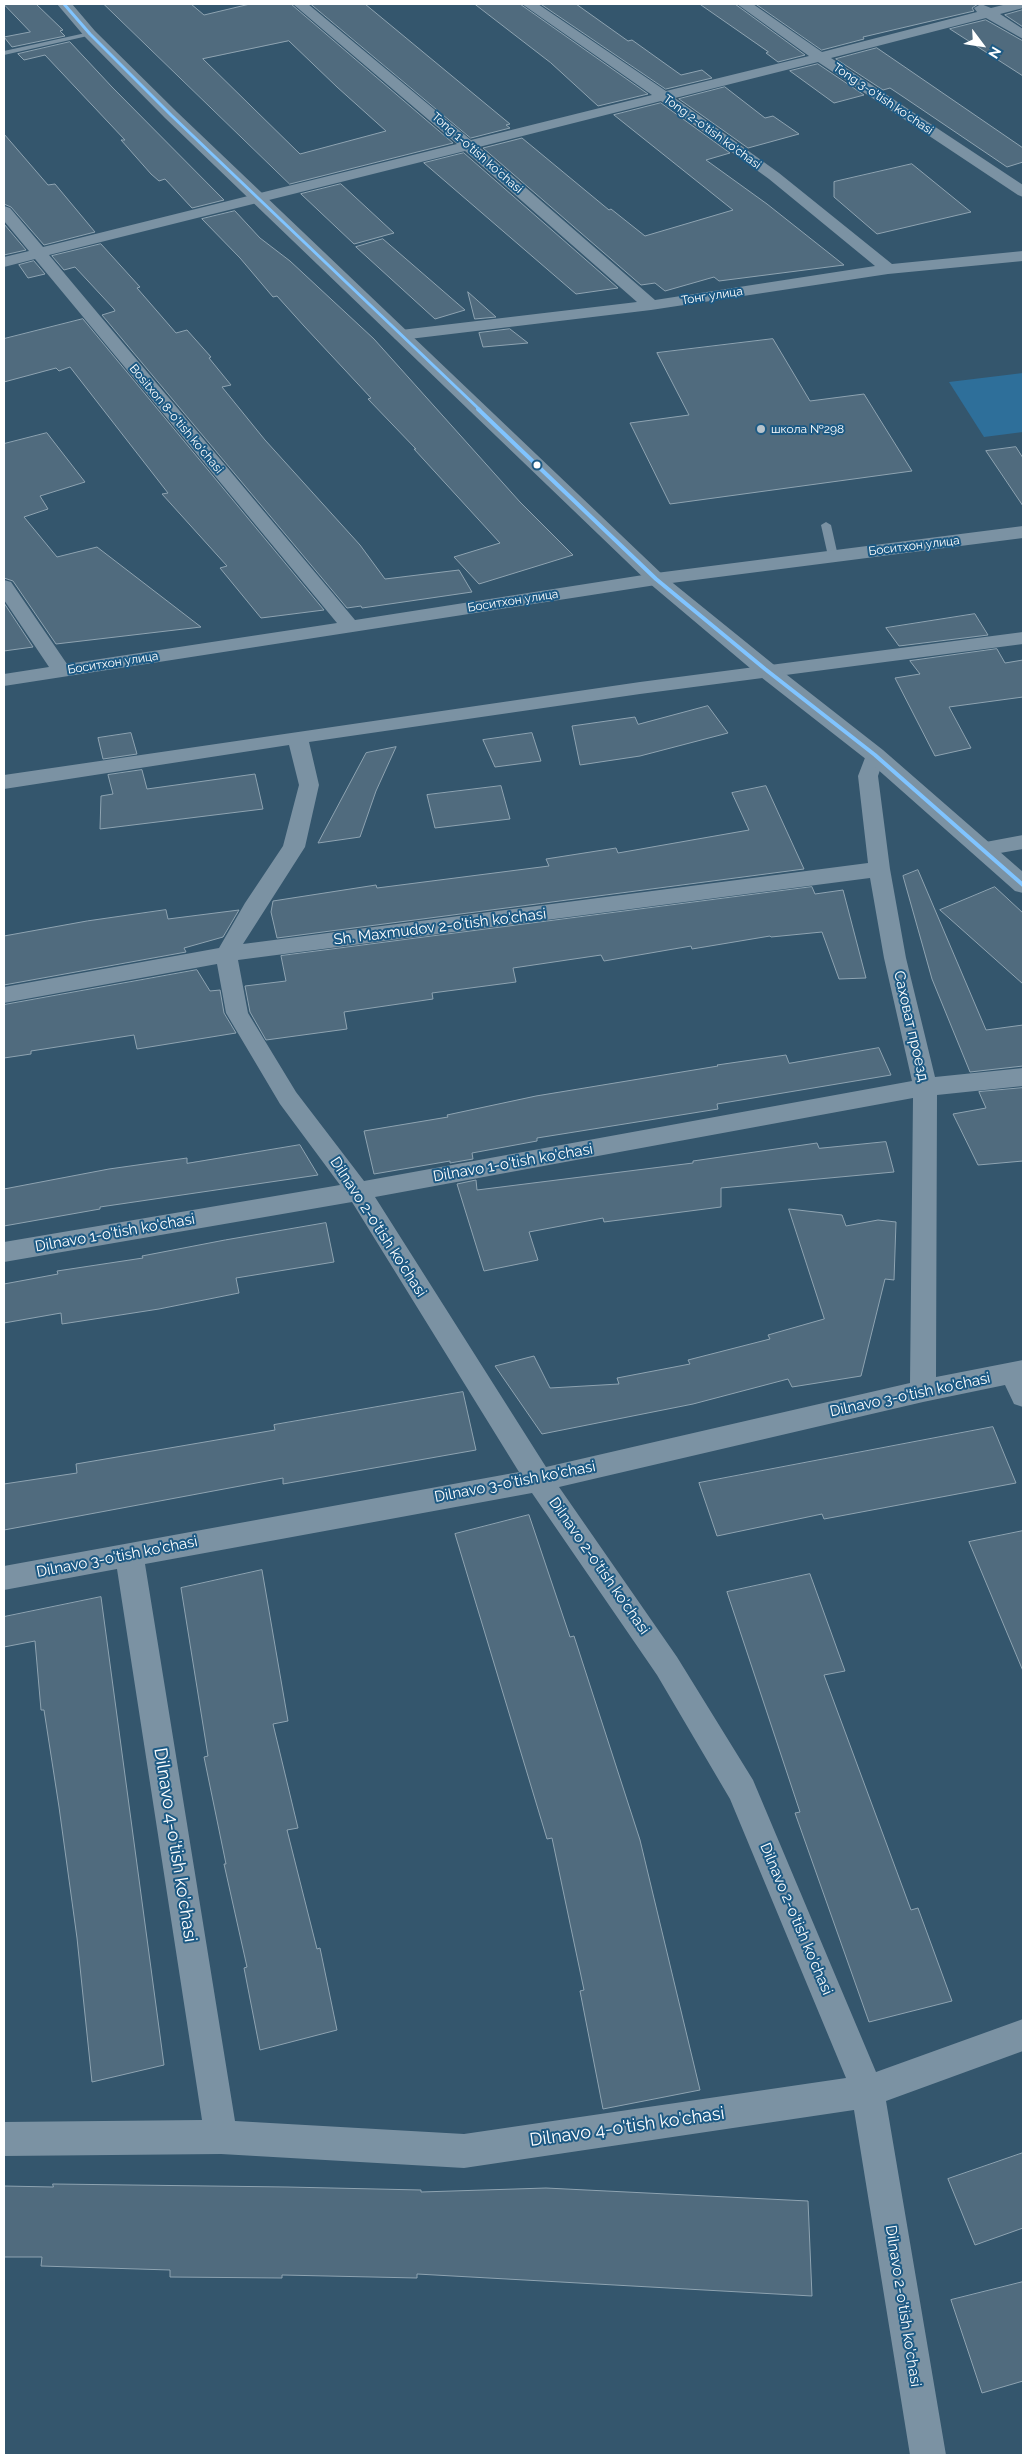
<!DOCTYPE html>
<meta charset="utf-8">
<style>
body{margin:0}
#map{position:relative;width:1027px;height:2459px;overflow:hidden;background:#34566d;font-family:Raleway,sans-serif}
canvas{display:block}
.frame{position:absolute;inset:0;border:5px solid #fff;pointer-events:none}
.north{position:absolute;left:957px;top:20px;width:50px;height:50px;-webkit-text-stroke:4px #1d5a84;paint-order:stroke;rotate:121deg;font-size:14px;font-weight:700;line-height:20px;text-align:center;color:#fff}
.north::after{content:'';display:block;margin:auto;width:18px;height:22px;background:#fff;clip-path:polygon(50% 0,100% 100%,50% 72%,0 100%)}
</style>
<div id="map">
<canvas width="1027" height="2459"></canvas>
<div class="frame"></div>
<div class="north">N</div>
</div>
<script>
const ctx = document.querySelector('canvas').getContext('2d');
ctx.lineJoin = 'round';
function fill(path, color) { ctx.fillStyle = color; ctx.fill(path, 'evenodd'); }
function trace(path, color, width, dash) { ctx.strokeStyle = color; ctx.lineWidth = width; ctx.lineCap = dash ? 'butt' : 'round'; ctx.setLineDash(dash || []); ctx.stroke(path); }
function label(font, color, halo, rows, align = 'center') {
  ctx.font = font + ' Raleway,sans-serif'; ctx.lineWidth = 4; ctx.setLineDash([]); ctx.textBaseline = 'middle'; ctx.strokeStyle = halo; ctx.fillStyle = color; for (const [text, x, y, turn = 0] of rows) {
    ctx.save(); ctx.translate(x, y); ctx.rotate((+turn || 0) * Math.PI / 180); ctx.textAlign = isNaN(turn) ? turn : align; if (halo) ctx.strokeText(text, 0, 0); ctx.fillText(text, 0, 0); ctx.restore();
  }
}
const green = new Path2D(`
 M1023,373v59l-39,5 -35,-55z`);
const building = new Path2D(`
 M4,4h32l27,26 -3,1 5,5 -53,11 -8,-10 26,-5z
 M104,4h87l13,11 46,-11h41l162,139 -163,41zM289,41l48,46 49,44 -86,23 -97,-95z
 M311,4h54l145,120 -4,1 4,3 -39,10z
 M475,4h45l128,90 -50,12 -47,-43z
 M541,4h35l52,37 4,-1 49,35 21,-5 10,8 -46,11z
 M700,4h35l70,51 -27,7 -12,-9 2,-1z
 M756,4h222l-6,4 2,3 -111,26 1,2 -42,11z
 M1023,10v17l-18,-12z
 M986,20l37,21v35l-73,-47z
 M70,42l42,45 112,113 -32,8 -27,-29 -6,2 -8,-7 -30,-34h4l-80,-85 -21,5 -6,-6z
 M877,48l146,100v14l-16,5 -102,-69 -15,-10 -7,2 -47,-31z
 M818,64l46,31 -30,8 -44,-32z
 M725,87l40,31 8,-2 26,18 -51,14 -69,-49z
 M661,103l69,50 -24,7 61,44 77,61 -125,16 -5,-4 -49,14 -10,-8 -14,2 -158,-137 39,-10 87,72 2,-1 34,27 88,-26 -119,-95z
 M4,134l44,51 7,-1 40,48 -51,13 -33,-38 -7,-3z
 M464,153l154,135 -42,6 -152,-131z
 M912,164l59,48 -94,22 -43,-37v-15z
 M341,184l53,49 -40,11 -53,-50z
 M235,211l25,27 30,23 84,78 146,163 53,53 -94,29 -25,-27 46,-14 -86,-94h2l-48,-50 3,-1 -67,-72 -27,-30 -4,1 -33,-39 -38,-39z
 M4,224l22,26 -22,5z
 M383,239l82,71 -30,9 -79,-72z
 M101,244l39,43 -3,1 39,45 11,-3 24,27 -2,1 22,27 -9,2 43,53 95,105 25,34 74,-9 13,22 -110,16 -1,-2 -14,2 -245,-293 13,-4 -1,-2 -39,-42 -11,3 -12,-14z
 M34,261l11,13 -17,4 -9,-13z
 M468,292l28,25 -21,2z
 M83,319l241,291 -63,8 -41,-50 7,-2 -65,-72 6,-1 -98,-126 -11,4 -3,-3 -52,14v-43z
 M510,329l18,14 -45,4 -4,-14z
 M773,339l37,62 54,-7 48,77 -242,33 -40,-81 59,-8 -32,-62z
 M47,433l38,49 -45,14 8,13 -24,8 33,40 40,-10 104,80 -145,17 -43,-63 -9,-3v-134z
 M1016,447l7,11v48l-37,-55z
 M4,603l29,44 -29,4z
 M975,614l13,21 -89,11 -13,-18z
 M997,649l8,14 18,-3v37l-74,10 22,41 -36,8 -40,-78 25,-4 -10,-13z
 M708,706l20,27 -88,23 -60,9 -8,-39 63,-9 3,7z
 M131,733l6,21 -34,5 -5,-21z
 M532,733l9,28 -46,6 -12,-27z
 M396,747l-20,44 -16,46 -42,6 48,-90z
 M142,770l5,19 108,-15 8,35 -163,20 1,-33 12,-2 -5,-19z
 M501,786l9,33 -75,9 -8,-33z
 M766,786l38,83 -527,69 -6,-26 2,-11 103,-16 1,3 172,-22 -3,-7 70,-11 2,5 131,-23 -17,-37z
 M918,870l68,160 37,-5v41l-53,6 -38,-93 -29,-103z
 M812,887l3,7 28,-4 23,88 -27,1 -17,-47 -51,5 -1,-1 -78,13 -1,-3 -87,15 -3,-6 -88,13 3,14 -84,11 1,6 -89,13 3,17 -81,11 -16,-28 -5,-26 41,-5 -5,-25z
 M995,887l28,26v71l-83,-74z
 M166,910l2,9 71,-9 -16,27 -39,11 2,4 -182,33v-49l83,-15z
 M197,970l13,21 10,-1 4,23 12,20 -99,16 -3,-14 -103,16v3l-27,4v-53z
 M879,1048l12,27 -174,29 1,5 -181,29v3l-65,12 1,6 -23,4v-2l-76,13 -10,-43 84,-14 -1,-2 89,-19 182,-30 -1,-1 69,-10 3,8z
 M1023,1088v73l-45,4 -25,-51 33,-6 -7,-16z
 M886,1142l8,30 -173,16v19l-117,15 -1,-4 -74,14 9,28 -54,11 -27,-87 19,-4 1,10 216,-27v-2l124,-18 2,5z
 M300,1145l18,30 -218,32v2l-96,17v-37l105,-20 78,-11v5z
 M789,1209l53,6 4,11 32,-6 18,2 -2,58 -9,-1 -24,97 -69,11 -4,-8 -95,25 -151,30 -47,-68 39,-10 16,32 69,-4 -2,-6 73,-14 -2,-4 82,-21 -2,-4 56,-16z
 M326,1223l8,39 -98,16 3,15 -80,16 -97,15 -1,-11 -57,10v-39l54,-10 -1,-3 86,-13 -1,-2 83,-16z
 M463,1392l13,58 -193,34v-6l-279,52v-46l73,-11 -1,-9 199,-34 -1,-5z
 M993,1427l23,56 -192,36 -2,-5 -105,22 -18,-53z
 M529,1515l41,122 4,-1 66,204 60,250 -97,19 -23,-118 4,-1 -32,-152 -5,1 -92,-305z
 M1023,1531v140l-54,-129z
 M262,1570l26,151 -15,3 25,104 -11,2 30,119 3,-1 17,82 -77,20 -16,-82 3,-1 -23,-103h2l-22,-107 4,-1 -27,-168z
 M810,1574l35,97 -21,4 87,235 7,-2 34,93 -83,21 -74,-209 5,-1 -73,-220z
 M101,1597l63,468 -72,17 -15,-144 -18,-131 -15,-97h-3l-6,-69 -31,6v-30z
 M1023,2153v75l-48,17 -27,-66z
 M53,2184l234,3 134,3v2l125,-4 262,13 4,95 -395,-22v4l-135,-3v3l-112,-1v-7l-129,-4 1,-9h-38v-71l49,1z
 M1023,2282v99l-41,12 -31,-93z`);
const service = new Path2D(`
 M90,32l3,2 -1,1 -88,20v-4z
 M826,522l5,3 7,31 -5,3 -5,-3 -7,-31z`);
const minor = new Path2D(`
 M293,4h15l163,136 181,-45 -130,-91h16l128,87 143,-35 -72,-52h16l69,48 155,-40 -3,-4 7,-4 10,4 16,-4h16v4l-23,6 23,15v10l-37,-21 -155,40 192,127v12l-5,-2 -200,-133 -143,36 104,75 113,91 131,-13v10l-135,13 -237,36 -250,30 -6,-1 -2,-4 2,-4 6,-1 236,-28 -172,-151 -416,104 306,365 301,-47 367,-47v12l-367,47 -652,101v-12l45,-7 -45,-67v-20l7,2 56,82 270,-41 -302,-364 -31,8v-10l25,-6 -25,-30v-15l6,2 33,39 414,-103zM661,101l108,78 106,87 -220,34 -176,-153z
 M1023,632v12l-383,50 -331,48 10,43 -14,62 -62,97 625,-81 -10,-87 10,-26 7,-2 7,2 3,5 -7,21 12,93 16,89 29,119 88,-9v18l-86,9 -1,282 87,-17v47l-9,-3 -9,-19 -82,17 -364,85 118,170 76,123 123,292 147,-53v32l-137,50 60,354h-36l-56,-345 -390,58 -243,-14 -217,2v-34l198,-2 -85,-551 -113,21v-24l515,-94 -167,-270 -348,60v-20l336,-57 -60,-81 -54,-91 -9,-49 -213,39v-16l215,-39 26,-45 38,-57 16,-61 -10,-40 -285,44v-14l636,-93zM870,878l14,80 28,123 -548,100 -68,-89 -48,-79 -10,-53zM913,1098l-3,285 -364,84 -171,-270zM532,1493l125,182 73,124 116,279 -382,56 -229,-13 -90,-557z
 M1023,835v14l-40,7 -8,-2 -3,-5 3,-5z`);
const tertiary = new Path2D(`
 M57,4h15l23,27 82,81 486,463 110,89 110,86 140,122v21l-8,-2 -148,-131 -110,-86 -108,-91 -484,-465 -80,-81z`);
const bus1Far1 = new Path2D(`
 M64,4l26,30 81,81 309,295`);
const bus1 = new Path2D(`
 M478,409l178,170 109,90 110,86 148,130`);
const markers = [
 [761,429,5,"#b8c4cc"],
 [537,465,4.5,"#fff"]
];
const farStreetnames = [
 ["Tong 3-o'tish ko'chasi",883,99,34],
 ["Tong 2-o'tish ko'chasi",712,132,36],
 ["Tong 1-o'tish ko'chasi",477,153,41],
 ["Тонг улица",712,296,-9],
 ["Bositxon 8-o'tish ko'chasi",176,419,50],
 ["Боситхон улица",914,546,-7],
 ["Боситхон улица",513,601,-9],
 ["Боситхон улица",113,663,-9]
];
const farPoinames = [
 ["школа №298",771,429]
];
const streetNames = [
 ["Sh. Maxmudov 2-o'tish ko'chasi",440,927,-7],
 ["Саховат проезд",911,1026,77],
 ["Dilnavo 1-o'tish ko'chasi",513,1163,-10],
 ["Dilnavo 2-o'tish ko'chasi",378,1227,57],
 ["Dilnavo 1-o'tish ko'chasi",115,1233,-10],
 ["Dilnavo 3-o'tish ko'chasi",910,1395,-12],
 ["Dilnavo 3-o'tish ko'chasi",515,1482,-11],
 ["Dilnavo 3-o'tish ko'chasi",117,1557,-11],
 ["Dilnavo 2-o'tish ko'chasi",599,1566,55],
 ["Dilnavo 2-o'tish ko'chasi",796,1919,67],
 ["Dilnavo 2-o'tish ko'chasi",903,2306,81]
];
const nearStreetnames = [
 ["Dilnavo 4-o'tish ko'chasi",175,1845,81],
 ["Dilnavo 4-o'tish ko'chasi",627,2127,-8]
];
fill(green, '#2e6f9a');
fill(building, '#506b7e');
trace(building, '#8ea3b1', 1);
fill(service, '#7b92a3');
fill(minor, '#7b92a3');
fill(tertiary, '#7b92a3');
trace(bus1Far1, '#80c4ff', 3);
trace(bus1, '#80c4ff', 4);
for (const [x, y, r, color] of markers) { const dot = new Path2D(); dot.arc(x, y, r, 0, 2 * Math.PI); ctx.fillStyle = color; ctx.fill(dot); trace(dot, '#1d5a84', 2); }
label('12px', '#fff', '#1d5a84', farStreetnames);
label('12px', '#fff', '#1d5a84', farPoinames, 'left');
label('15px', '#fff', '#1d5a84', streetNames);
label('18px', '#fff', '#1d5a84', nearStreetnames);
</script>
